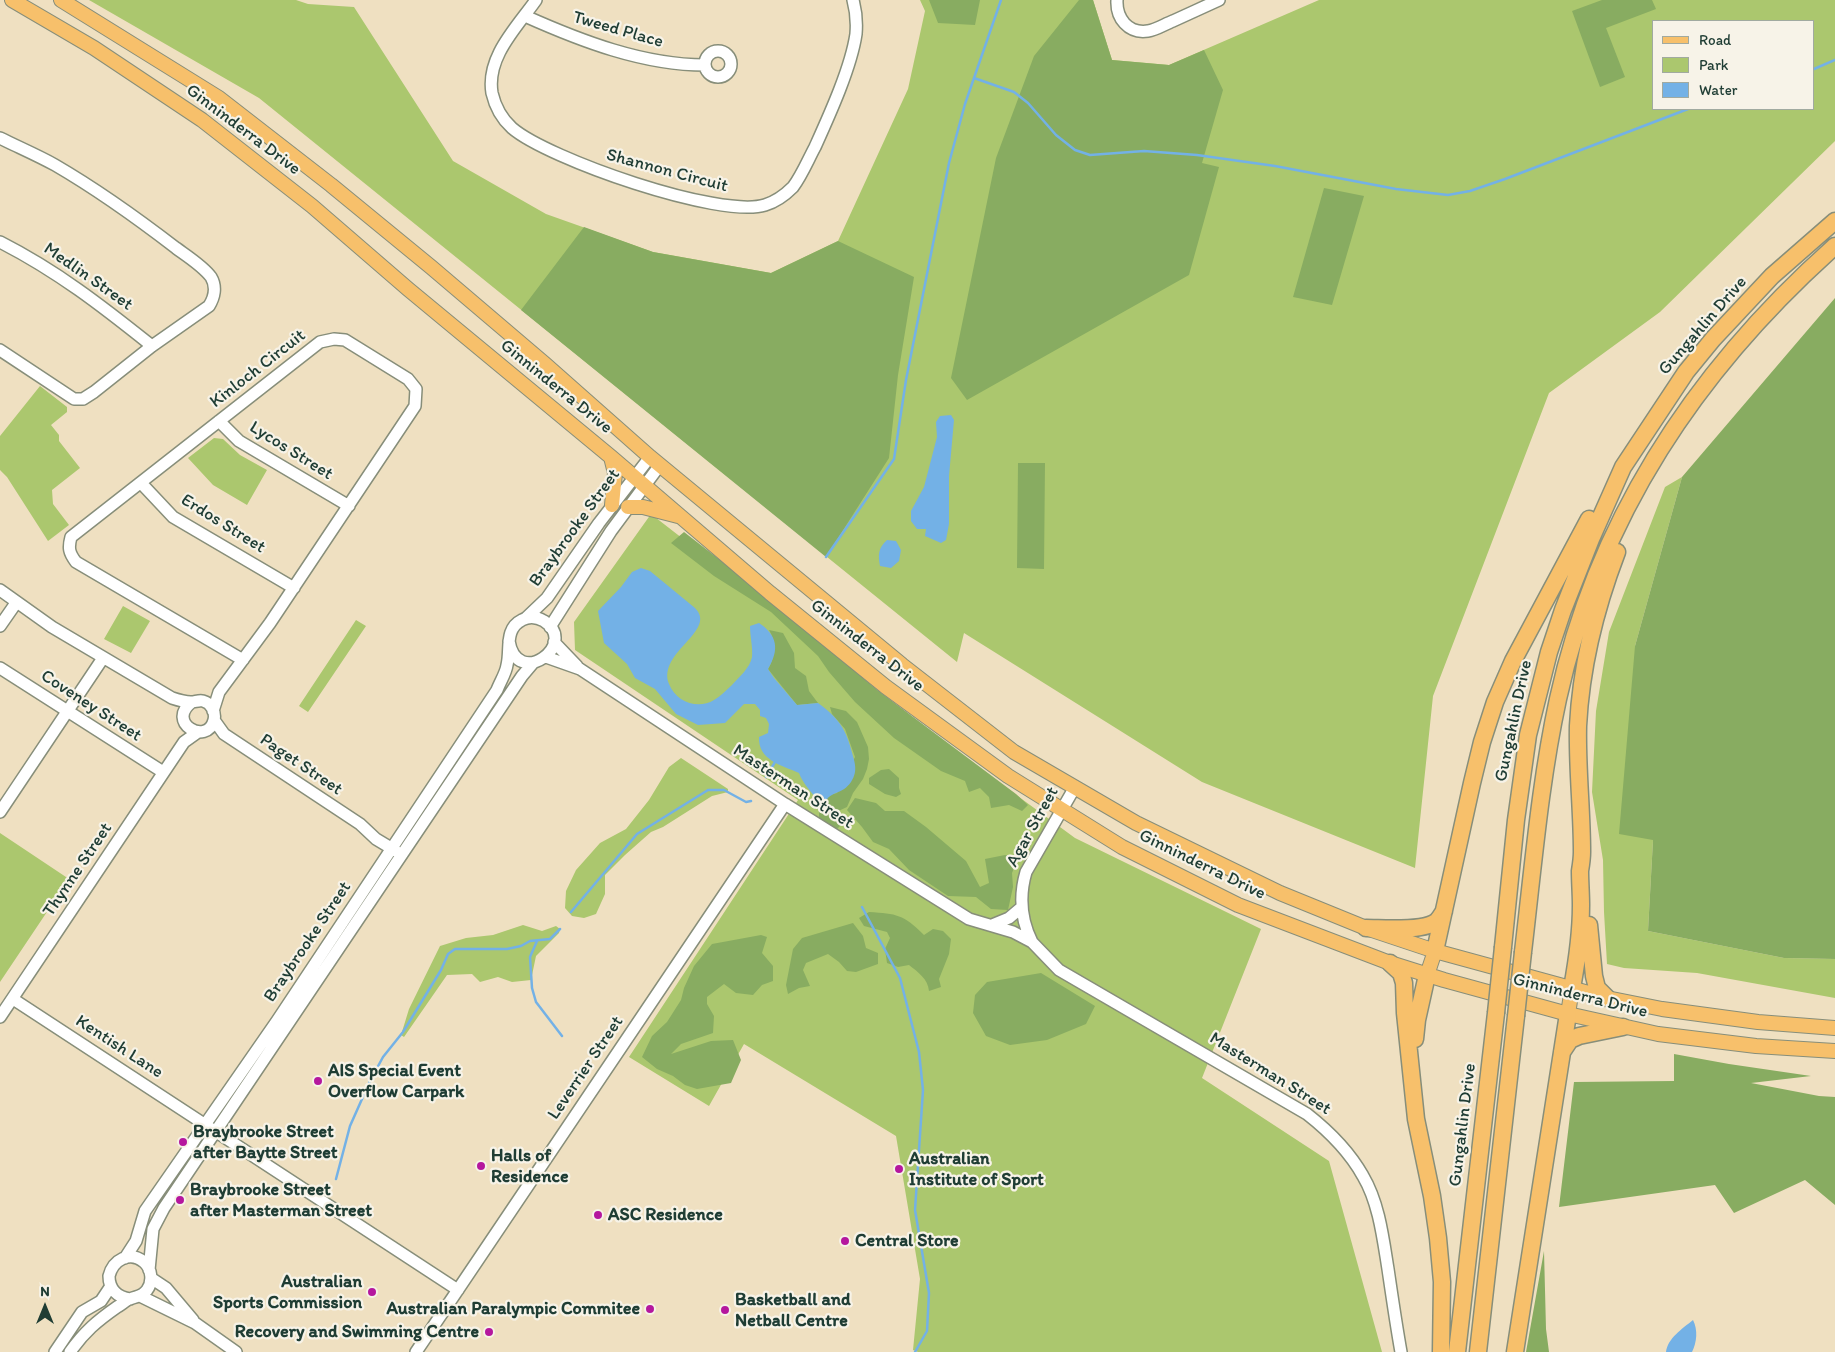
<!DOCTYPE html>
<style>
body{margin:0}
#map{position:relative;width:1835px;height:1352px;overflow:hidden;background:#efe0c1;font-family:Itim,sans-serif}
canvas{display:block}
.legend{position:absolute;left:1652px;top:20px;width:162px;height:90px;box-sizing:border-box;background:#f7f3e8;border:1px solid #a1aaa0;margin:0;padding:6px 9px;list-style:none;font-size:15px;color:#1f3d34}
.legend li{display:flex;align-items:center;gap:10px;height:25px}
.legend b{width:25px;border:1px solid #a1aaa0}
.north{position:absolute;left:20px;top:1282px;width:50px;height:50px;-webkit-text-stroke:4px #f7f3e8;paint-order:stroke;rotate:0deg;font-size:14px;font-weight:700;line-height:20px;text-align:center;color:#1f3d34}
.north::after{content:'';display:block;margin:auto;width:18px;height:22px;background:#1f3d34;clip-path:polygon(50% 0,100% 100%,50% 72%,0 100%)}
</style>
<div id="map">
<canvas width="1835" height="1352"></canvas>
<ul class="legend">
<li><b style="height:6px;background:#f7c06b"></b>Road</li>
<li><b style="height:14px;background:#abc76e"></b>Park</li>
<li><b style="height:14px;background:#73b1e6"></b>Water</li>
</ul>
<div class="north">N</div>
</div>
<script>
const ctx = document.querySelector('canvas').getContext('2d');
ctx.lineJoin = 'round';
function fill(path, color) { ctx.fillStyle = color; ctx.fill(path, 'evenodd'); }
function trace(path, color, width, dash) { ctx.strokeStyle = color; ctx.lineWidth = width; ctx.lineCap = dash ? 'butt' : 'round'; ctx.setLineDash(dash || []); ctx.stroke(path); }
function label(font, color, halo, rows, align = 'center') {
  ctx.font = font + ' Itim,sans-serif'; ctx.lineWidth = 4.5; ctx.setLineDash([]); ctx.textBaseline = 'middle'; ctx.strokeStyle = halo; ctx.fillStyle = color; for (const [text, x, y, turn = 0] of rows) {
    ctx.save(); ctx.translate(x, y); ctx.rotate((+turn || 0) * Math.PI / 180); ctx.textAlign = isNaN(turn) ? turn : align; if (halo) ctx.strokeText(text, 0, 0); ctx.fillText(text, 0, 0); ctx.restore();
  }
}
const green = new Path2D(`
 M89,0h207l12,4 46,3 99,154 93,53 107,38 118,21 67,-32 70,-152 17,-78 -5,-11h173l19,60 57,5 150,-65h516v141l-175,171 -111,81 -116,303 -18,172 -213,-86 -238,-149 -7,29 -698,-564zM1654,21h160v88h-160z
 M40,386l27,21v5l-16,13 8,10v6l21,27 -28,22 1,14 16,21 -21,16 -41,-64 -7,-7v-34z
 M214,438l9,1 17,16 27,15 -20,35 -34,-20 -25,-27z
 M1682,477l-47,169 18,194 -5,91 136,27 51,1v39l-138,-25 -73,-5 -17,-4 -3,-52 -1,-52 -11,-68 4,-81 13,-79 56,-145z
 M651,514l304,236 120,88 186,91 -59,149 127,83 53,191h-464l-5,-2 7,-71 -24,-143 -152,-92 -35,62 -80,-49 169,-257 -223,-150 -1,-28z
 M123,606l27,15 -19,32 -27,-14z
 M356,620l10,6 -58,86 -9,-6z
 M681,758l47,31v3l-16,4 -49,31 -12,5 -26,23 -20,20v19l-9,20 -12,4 -12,-2 -7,-8 1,-17 10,-21 24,-27 26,-14 23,-29 20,-33z
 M0,833l69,46 -69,103z
 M523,925l19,6 14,-5 4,3 -1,4 -23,23 -5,24 -19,2 -14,-5 -18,5 -8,-8 -25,1 -43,62 -3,-2 8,-26 31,-63 26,-8 27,-3z`);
const forest = new Path2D(`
 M929,0h51l-5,25 -37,-2z
 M1079,0h14l19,60 57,5 35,-15 19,40 -21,73 17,4 -30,108 -222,125 -16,-22 45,-220 38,-102z
 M1602,0h50l4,9 -50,19 19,49 -25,10 -28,-76z
 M1324,188l40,8 -32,109 -39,-8z
 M584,227l69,25 118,21 67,-32 76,36 -16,98 -9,83 -63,99 -305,-247z
 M1835,298v661l-51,-1 -136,-27 5,-91 -34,-6 16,-188 47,-169z
 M1018,463h27l-1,106 -27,-1z
 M684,532l94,73 99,85 139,104 12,11 -6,6 -13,-6 -18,3 -2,-11 -9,-9 -11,4 -4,-11 -24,-10 -47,-33 -39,-36 -26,-30 -11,-16 -47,-44 -57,-36 -43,-33z
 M769,630l14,3 11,20 1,15 11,8 3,15 9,12 -21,2 -29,-36c7,-10 8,-29 1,-39z
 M830,707l16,4 11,11 11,25 1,12 -2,10 -4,10 -10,14 -6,14 -15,7 9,1 -4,6 1,3h4l-5,5 -18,-11v-7l10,-16 8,-2 18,-36 -10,-28 -13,-15z
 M889,769l10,9v10l2,6 -5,3 -11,-3 -16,-10v-6l12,-8z
 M855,798l21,5 9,8h19l22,16 40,34 14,26 9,-4 -4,-24 20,-4 14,1 -7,17 1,14 -5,23 -17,-1 -15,-12 -28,-1 -39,-26 -20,-21 -16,-7 -11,-15 -15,-17z
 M869,912c28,2 34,2 55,23l9,-6 10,2 8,8 -2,15 -10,25 2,8 -12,4c-1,-12 -11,-19 -20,-26l-11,2 -11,-4 -2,-14 5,-11 -3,-6 -23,-6 -5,-8z
 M853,923l10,13 3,12 12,5v11l-22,8 -9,-1 -8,-9 -11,-8 -22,9 -3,7 7,16 -11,2 -11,6 -2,-9 7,-36 9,-11z
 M761,935l6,2 -5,16 11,13v15l-11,4 -9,10 -17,-2 -12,-9 -17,13v7l7,12 -1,17 -32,11 -10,10 40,-13 22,-1 8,20 -10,23 -34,6 -12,-4 -12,-9 -16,-7 -15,-12 10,-21 15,-14 14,-22 3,-12 10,-22 18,-22z
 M1041,973l54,33 -9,18 -39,16 -37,5 -24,-9 -13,-23 2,-18 12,-13z
 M1674,1054l55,10 82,12 -60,7 68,13 16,1v108l-30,-25 -71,33 -19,-28 -156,22 15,-125 100,-1z
 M1544,1251l2,78 3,23h-23z`);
const water = new Path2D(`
 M951,415l3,5 -5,56v48l-3,16 -5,3 -16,-7 1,-7h-9l-6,-8v-10l13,-24 13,-50 -1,-15 4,-6z
 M887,540l9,1 5,9 -2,11 -8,7 -11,-2c-2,-11 -2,-18 7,-26z
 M641,568l9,3 45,37c23,23 -38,44 -26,76 7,18 29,26 45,16 7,-4 12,-10 18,-15 7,-8 18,-17 20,-28 1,-9 -2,-21 -2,-31l9,-3c18,12 21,26 9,46l6,9 23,27 21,-2c19,14 27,24 33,46 3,12 8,21 0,33 -9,13 -19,8 -27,21l-7,-3c-6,-9 -14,-16 -18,-27 -18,-8 -41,-13 -40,-36l9,-4 1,-9 -3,-6 -6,-2v-6l-5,-6h-11l-19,19 -27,2 -22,-11 -21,-25 -20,-11 -8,-14 -23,-21 -6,-32 23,-24 11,-15z
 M1693,1320c5,10 4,22 -1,32h-26c2,-14 16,-23 27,-32z`);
const stream = new Path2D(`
 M1814,69l21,-9
 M974,78l40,14 14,11 28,32 19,15 15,5 54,-4 53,4 78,11 121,23 52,6 22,-4 35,-12 183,-70
 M826,557l68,-98 12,-79 43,-217 16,-59 36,-104
 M766,777l9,-15
 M862,907l38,71 19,74 4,38 -8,120 14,83 -2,38 -12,21
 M571,912l66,-78 71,-44h16l22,12 5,-1
 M537,941l-7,16 2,31 4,14 26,34
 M336,1179l14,-53 20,-45 13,-24 20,-25 38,-62 7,-16 7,-5h52l14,-3 9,-5 20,-2 10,-10`);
const minor = new Path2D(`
 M536,0c-19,27 -50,57 -44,93 3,13 10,26 20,35 36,31 208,91 253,77 10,-3 20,-10 28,-18 9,-12 15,-27 22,-40 14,-31 36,-79 41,-113 1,-12 0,-23 -3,-34
 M1117,0c-1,18 11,34 31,31 8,-1 17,-7 25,-10 15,-7 31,-14 46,-21
 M525,16c56,25 118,49 180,49
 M705 64a13 13 0 1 1 26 0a13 13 0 1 1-26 0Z
 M0,138c18,9 37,17 55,27 43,25 82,53 121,83 11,8 27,18 35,29 6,10 3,21 -2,29l-57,40 -58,46 -11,7h-9l-74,-49
 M0,242c57,29 102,64 152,104
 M219,421l20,20 110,65
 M141,483l32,34 121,71
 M0,590l52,37 120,71c6,2 13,4 19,4 4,0 8,-2 12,-1 8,2 13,11 11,19 -7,27 -49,2 -22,-18
 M526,618l21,-20 52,-75 51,-66
 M0,626l16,-23
 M550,627l61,-96 49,-66
 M554,642l23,24
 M546,657l34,12 205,135 184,115 44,13 19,10 27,28 248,144c23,18 42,37 56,62 16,27 20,62 25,93 4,27 8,55 13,83
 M0,668l163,104
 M213,711l6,-19 51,-69 145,-217 1,-17 -8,-10 -63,-39 -11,-1 -14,3 -249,195c-3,11 -2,16 5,25l167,98
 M214,720l10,14 136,90 16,15 20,12
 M0,812l103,-154
 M992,925l17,-7 13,-11
 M1032,942c-11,-22 -13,-46 -6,-70l49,-85
 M13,999l445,291
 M0,1017l184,-275 14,-10
 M125,1258l11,-17 9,-30 132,-190 220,-331c3,-8 9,-17 10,-25 4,-16 -3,-36 15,-45 7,-4 15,-3 22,1 36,23 -27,69 -35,20
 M149,1270l4,-41 11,-21 358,-532 11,-13
 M151,1278l15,10 27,32
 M140,1296l55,27 41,29
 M55,1352l27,-40 19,-11 10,-15
 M70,1352c14,-20 27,-31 47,-45 4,-2 9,-7 13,-8 7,-3 12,-2 17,-9 6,-8 5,-21 -3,-28 -14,-12 -31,-2 -35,14 0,13 8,21 21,23
 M416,1352l369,-548`);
const major = new Path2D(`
 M12,0l82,48 108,72 110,86 96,83 203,168 159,136 116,94 122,89 114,71 116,58 152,58 54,17 124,34 90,20 98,12 79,5
 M61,0l158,98 112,87 100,82 114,97 105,93 252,208 112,87 122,71 144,70 86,35 69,23 172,47 55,11 96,13 77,6
 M611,457l4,16 -3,32
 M628,507h15l35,9
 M1427,975l8,-24
 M1568,1014l4,-26`);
const highway = new Path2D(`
 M1589,925l5,51 3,12 10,10
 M1366,928c17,0 58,4 71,-7 3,-3 5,-7 7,-10
 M1503,947l13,-127 12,-85 21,-83 14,-42 28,-71 32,-72 63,-95 27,-33 59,-63 63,-55
 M1435,951l37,-168 10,-41 13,-40 18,-41 76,-142
 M1523,952c10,-84 17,-170 35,-253 40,-183 139,-330 277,-453
 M1390,963l11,10 3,10 1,30 11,106 16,77 6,42 4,44 -1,70
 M1572,988c5,-27 9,-55 9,-83 0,-11 -1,-23 -1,-34 1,-6 2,-13 2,-19 0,-42 -5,-84 -4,-126 3,-59 18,-119 39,-174
 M1415,1039l2,-19 10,-45
 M1562,1052l8,-12 9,-4 44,-9
 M1457,1352l39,-339
 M1478,1352l38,-336
 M1515,1352l53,-338`);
const highwayBridge = new Path2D(`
 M1496,1013l7,-66
 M1516,1016l7,-64`);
const markers = [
 [318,1081,5,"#b5179e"],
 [183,1142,5,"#b5179e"],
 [481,1166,5,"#b5179e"],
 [899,1169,5,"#b5179e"],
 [180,1200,5,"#b5179e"],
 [598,1215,5,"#b5179e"],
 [845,1241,5,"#b5179e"],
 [372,1292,5,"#b5179e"],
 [650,1309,5,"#b5179e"],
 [725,1310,5,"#b5179e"],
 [489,1332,5,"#b5179e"]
];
const streetNames = [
 ["Tweed Place",618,30,16],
 ["Ginninderra Drive",243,130,37],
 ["Shannon Circuit",667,171,15],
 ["Medlin Street",88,277,35],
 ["Gungahlin Drive",1703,326,-49],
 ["Kinloch Circuit",258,369,-38],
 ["Ginninderra Drive",556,387,39],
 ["Lycos Street",291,451,32],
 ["Erdos Street",223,524,32],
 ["Braybrooke Street",575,528,-54],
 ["Ginninderra Drive",867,646,38],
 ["Coveney Street",91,706,33],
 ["Gungahlin Drive",1514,721,-78],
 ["Paget Street",301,765,34],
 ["Masterman Street",793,787,33],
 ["Agar Street",1033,827,-61],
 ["Ginninderra Drive",1202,865,26],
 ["Thynne Street",78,870,-56],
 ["Braybrooke Street",308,942,-56],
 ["Ginninderra Drive",1580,996,14],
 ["Kentish Lane",119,1047,33],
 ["Leverrier Street",586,1068,-56],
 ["Masterman Street",1270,1074,32],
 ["Gungahlin Drive",1463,1125,-83]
];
const poiNames = [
 ["AIS Special Event",328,1071],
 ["Overflow Carpark",328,1092],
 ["Braybrooke Street",193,1132],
 ["after Baytte Street",193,1153],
 ["Halls of",491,1156],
 ["Residence",491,1177],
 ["Australian",909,1159],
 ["Institute of Sport",909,1180],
 ["Braybrooke Street",190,1190],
 ["after Masterman Street",190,1211],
 ["ASC Residence",608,1215],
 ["Central Store",855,1241],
 ["Australian",362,1282,"right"],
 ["Sports Commission",362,1303,"right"],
 ["Basketball and",735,1300],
 ["Netball Centre",735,1321],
 ["Australian Paralympic Commitee",640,1309,"right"],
 ["Recovery and Swimming Centre",479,1332,"right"]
];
fill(green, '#abc76e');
fill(forest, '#88ac61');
fill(water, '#73b1e6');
trace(stream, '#73b1e6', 2.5);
trace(minor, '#878e7a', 14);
trace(major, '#878e7a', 16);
trace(highway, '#878e7a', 19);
trace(minor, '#fff', 11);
trace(major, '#f7c06b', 14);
trace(highway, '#f7c06b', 16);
trace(highwayBridge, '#878e7a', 19, []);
trace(highwayBridge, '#f7c06b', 16);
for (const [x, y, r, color] of markers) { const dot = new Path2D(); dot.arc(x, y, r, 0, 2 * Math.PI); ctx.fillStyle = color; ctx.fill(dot); trace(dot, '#f7f3e8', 2); }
label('18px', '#1f3d34', '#f7f3e8', streetNames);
label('bold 18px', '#1f3d34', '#f7f3e8', poiNames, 'left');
</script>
